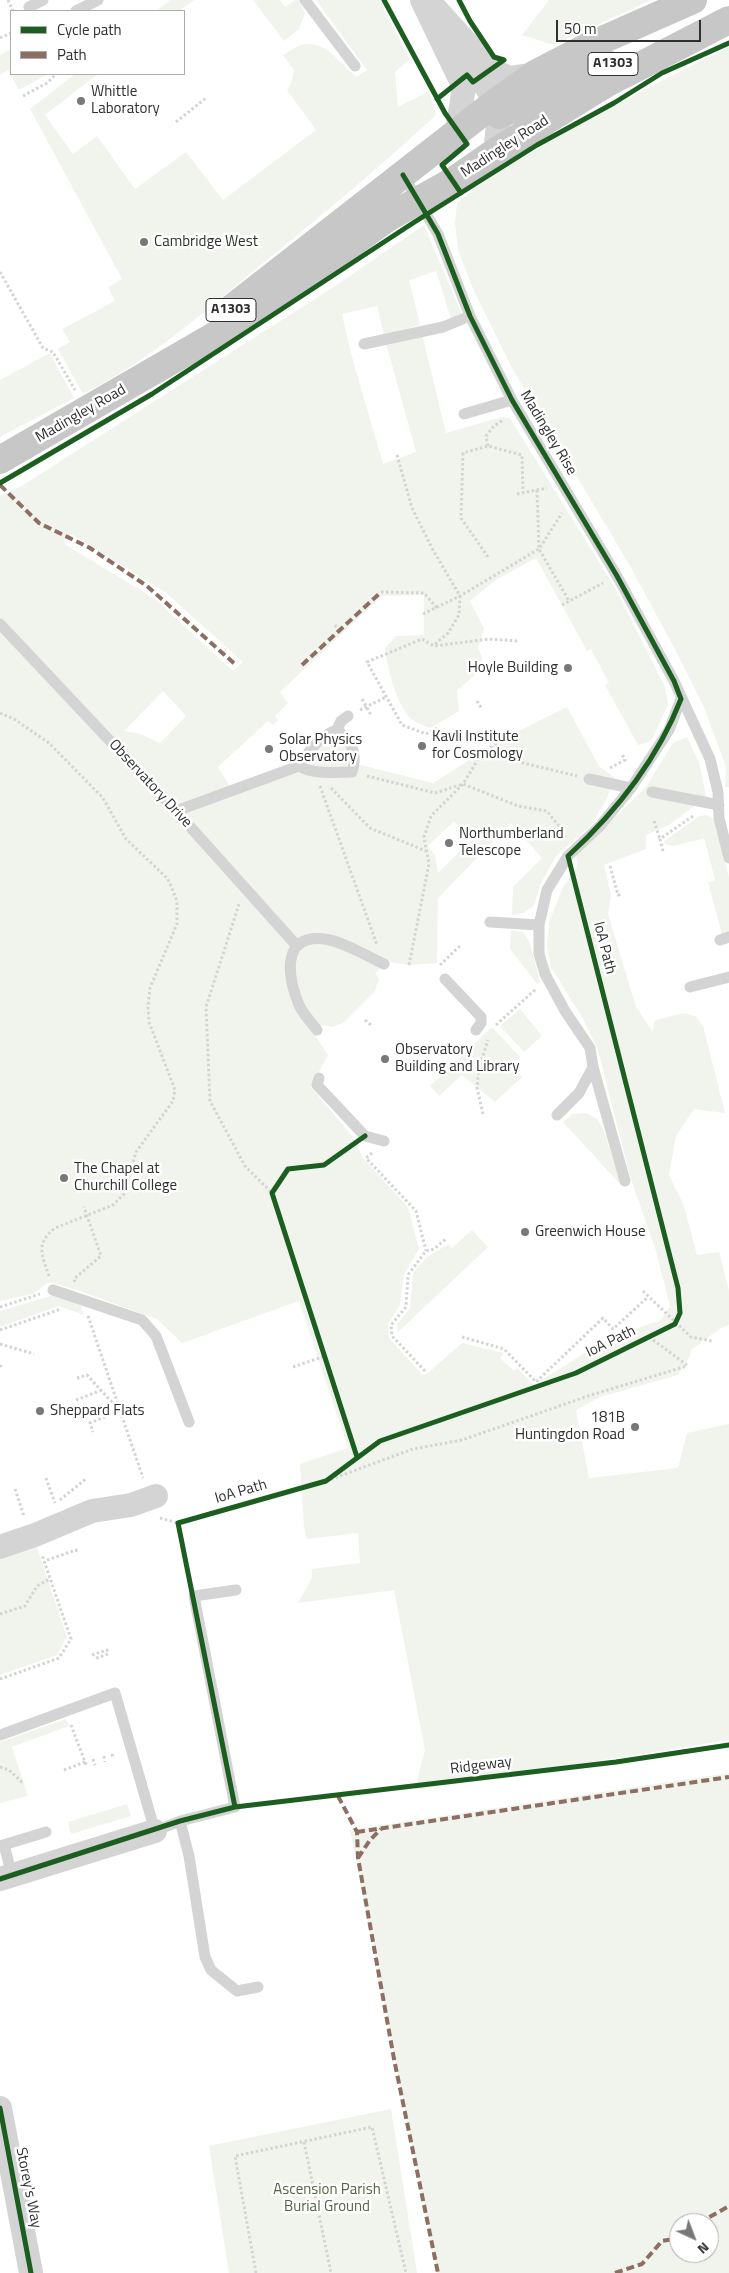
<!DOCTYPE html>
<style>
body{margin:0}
#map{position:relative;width:729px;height:2273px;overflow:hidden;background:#fff;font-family:"Titillium Web",sans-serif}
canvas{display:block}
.legend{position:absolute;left:10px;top:10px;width:175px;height:65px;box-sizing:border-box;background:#fff;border:1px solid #acacac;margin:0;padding:6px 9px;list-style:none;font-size:15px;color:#2f2f2f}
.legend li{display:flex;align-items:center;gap:10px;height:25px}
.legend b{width:25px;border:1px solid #acacac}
.north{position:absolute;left:669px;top:2213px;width:50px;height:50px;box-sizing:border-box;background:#fff;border:1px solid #acacac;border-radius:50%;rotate:137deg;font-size:14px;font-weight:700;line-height:20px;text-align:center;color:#2f2f2f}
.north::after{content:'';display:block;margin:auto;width:18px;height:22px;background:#787878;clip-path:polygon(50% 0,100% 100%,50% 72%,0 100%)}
.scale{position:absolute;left:556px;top:20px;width:145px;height:22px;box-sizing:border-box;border:2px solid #2f2f2f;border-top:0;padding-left:6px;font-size:15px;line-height:18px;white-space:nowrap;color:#2f2f2f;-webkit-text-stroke:4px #fff;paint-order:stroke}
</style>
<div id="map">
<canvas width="729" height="2273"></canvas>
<ul class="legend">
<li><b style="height:6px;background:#1b5e20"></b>Cycle path</li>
<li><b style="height:6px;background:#8d6e63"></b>Path</li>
</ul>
<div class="north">N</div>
<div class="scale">50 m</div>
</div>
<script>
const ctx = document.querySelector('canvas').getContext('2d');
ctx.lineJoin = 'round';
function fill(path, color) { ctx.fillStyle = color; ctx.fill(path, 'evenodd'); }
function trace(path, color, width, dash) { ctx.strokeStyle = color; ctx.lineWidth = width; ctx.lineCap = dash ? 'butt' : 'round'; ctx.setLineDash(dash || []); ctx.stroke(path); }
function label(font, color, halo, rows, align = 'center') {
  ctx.font = font + ' "Titillium Web",sans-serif'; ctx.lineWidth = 5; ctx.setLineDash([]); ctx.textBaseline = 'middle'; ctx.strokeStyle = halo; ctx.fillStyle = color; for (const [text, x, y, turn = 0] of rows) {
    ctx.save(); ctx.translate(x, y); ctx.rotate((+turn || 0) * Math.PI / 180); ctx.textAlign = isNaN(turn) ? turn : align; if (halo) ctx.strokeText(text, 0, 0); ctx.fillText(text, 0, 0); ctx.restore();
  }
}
const green = new Path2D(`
 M170,0h24l-15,11h-23z
 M253,0h27l5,7 10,-7h4l6,13 -6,16 -15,12z
 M316,0h63l31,59 -15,13 3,35 31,-16 7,24c-58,54 -119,104 -180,154 -54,45 -109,93 -173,125l-25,-45 12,-7 -8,-13 53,-28 -7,-14 14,-8 -92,-170 45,-35h23l-53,41 28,39 24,-18 38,53 51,-37 37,48 93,-70 -29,-40 4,-6 3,-14 -11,-15c6,-3 14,-10 21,-11 21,-3 38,20 52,33l11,-7z
 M549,0h102l-97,45 -32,-10z
 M729,47v740h-4l1,-20 -22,-60 -25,-50 -50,-93 -116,-194 -39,-79 -16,-41 -3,-27 2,-20c31,-27 70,-48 106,-69 55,-31 110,-60 166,-87z
 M11,49v25h37l-29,16 -11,-20 -8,5v-20z
 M424,225l39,92 -11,5 -16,-51 -27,9 11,45 -36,10 -7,-29 -35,8 8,36 33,114 33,-12 -30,-109 36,-9 24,99 56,-16 8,1 105,170 50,99 3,18 -17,36 -13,4 -33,-60 4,-2 -18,-34 -4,2 -51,-93 -39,21 -27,22 14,28 -6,19 4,9 -1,13 -24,20 2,21 -29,17c-6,-3 -17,-6 -21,-11 -13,-15 -22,-49 -24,-69l11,-12 28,-1v-40l-42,1 -102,96 8,11 -13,13 3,4 -5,5 -5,-4 -50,46 17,27 39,-14 27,-8 27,3 29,-11 76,19 57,-36 24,-8 -1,-5 54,-27 32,59 16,12 -10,24 -14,23 -35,31 -16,29 -6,21 -11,7 -11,2 1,-28 29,-29 -31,-35 -73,75 -1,65 -28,2 -21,-3 -13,11 4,6 -4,12 -32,32 -11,4 -11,-2 -6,10 13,20 -17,32 41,49 11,22 45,49 11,42 -15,25 -4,31 -12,19 1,14 34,37 5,-2 34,-30 42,10 -4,5 14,13 3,-3 17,17 57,-36 32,-16 38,-13 9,-14 -14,-55 -26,-75 -32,-126 -15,-31 -32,-52 -4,-21 2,-24 14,-35 14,-20 -1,-12 70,-68 27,-44 14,-6 12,26 8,37 -10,4 -28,21 -23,10v14l-42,16 7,30 -3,19 28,93 17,25 1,-11 29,-8 12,3 8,10 22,87 -31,-4 -18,27 -7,39 15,31 13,49 22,-3 10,39v34l-8,3 -30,22 -1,6 -12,19 -78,22 -24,13 13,68 89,-10 9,-35 42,-9v316l-314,50 10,-40 -31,-160 -96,13 14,-25v-9l48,-6 -2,-30 -51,6 -3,-11 -4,-64 48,-16 -49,-147 -117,42 -25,-24 -83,-30 -25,-7 -16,12 -33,7v-805l20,-9 312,-199zM71,534l94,58 78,70 -10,9 -78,-72 -92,-56zM163,691l23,25 -26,27 -20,-9 -16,-3zM454,821l17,19 -33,33 -3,-18 -7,-9z
 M50,353l24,45 -74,39v-57z
 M333,737h6l11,14 1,14 -5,4 -36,-2 -3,-6 16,-17z
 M706,815l8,5 15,57v55l-7,2 -14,-51 7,-3 -11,-42 -30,8 -9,-2 -1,-3 36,-25z
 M511,930l12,2 6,9 11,40 -3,3 -27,-35z
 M520,1009l22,27 -18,16 -24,-26z
 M492,1027l28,30 -8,8 10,12 -27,25 -33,-27 -23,21 -9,-10z
 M586,1113l11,6 8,14 16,52 -58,-63 9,-8z
 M472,1230l16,17 -91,86 1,-10 12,-15 3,-35 13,-15 22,-14 4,4z
 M54,1295l25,7 5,13 -25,-9 -59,21v-16z
 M35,1542l32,95 -10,18 -57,20v-120z
 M66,1719l3,7 -57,21 16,49 -28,7v-61z
 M729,1773v500h-292l-87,-443zM679,2223h30v30h-30z
 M127,1804l4,12 -60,18 -3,-12z
 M391,2109l26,164h-188l-20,-127z`);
const path = new Path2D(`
 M8,0l5,11
 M0,38l11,-5
 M23,96l24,-13 9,-9
 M176,122l30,-24
 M0,272l43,76 10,4 22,38
 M488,446l-2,-10 8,-10 9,-6
 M397,455l15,53 21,42 27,46 -1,19 -11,18 -14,12
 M537,490l2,59 30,52
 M517,494l30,-6
 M488,557l-27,-39 2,-65 25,-7 34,9 1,37
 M381,592l43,1 13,15
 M562,605l41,-22
 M423,614l37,-18 79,-47 23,-36
 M335,625l4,5
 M477,701l5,8
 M360,710l26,-13
 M0,713l14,6 35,24 54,55 23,41 42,40 9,22v23l-27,64 -2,19 1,15 26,68 -2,11 -37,51 -12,42 -11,11 -58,23c-20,16 -13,27 -6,48
 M437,728l-11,6 -24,-9 -35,-63 55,-23 12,7 55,-7 29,2
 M482,753l14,-9 -3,-15
 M610,768l15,-8 -3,-6
 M367,776l68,17 28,-9 55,22 29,5 16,20 1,7
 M320,786l57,159
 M331,788l39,40 56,23
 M654,821l6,18
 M663,851l-3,-12 33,-23
 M610,866l8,29 4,-1
 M239,904l-33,103 4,94 35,65 27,27
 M409,965l20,-101 -5,-27 7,-21 32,-32 19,-31 95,23
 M440,965l21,-20
 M365,1020l6,5
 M496,1025l40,-36
 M483,1114l-6,-26 2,-20 9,-28
 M372,1153l-6,5 50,53 10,40
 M75,1282l-1,-3 27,-23 -17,-49
 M643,1291l48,46 21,4
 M0,1307l40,-13
 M88,1316l55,162
 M0,1330l61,-21
 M462,1337l42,12 32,33 67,-64 10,11 35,-32
 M649,1337l38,28
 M0,1344l34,10
 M0,1365l2,4
 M293,1367l32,-11
 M425,1371l-33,-35 -1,-11 15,-18 2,-32 18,-24 8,-2 13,-11
 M77,1378l10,-3 33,36 -30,12 3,9
 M76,1400l26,-10
 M46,1478l9,25
 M326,1481l87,-32 49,-9 129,-45 96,-29
 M15,1489l9,27
 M60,1500l27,-22
 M160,1518l18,5
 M47,1560l29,-10 1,3
 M0,1614l25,-8 12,-20 13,-7
 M92,1655l15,-5 1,4 -14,5
 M0,1679l59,-21 12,-19 -29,-84
 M71,1725l16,42
 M112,1754l1,5
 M104,1756l1,6
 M93,1759l2,6
 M0,1767l9,3 15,14
 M64,1770l21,-8
 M304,2142l27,131
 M256,2273l-21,-117 137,-29 34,146`);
const service = new Path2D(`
 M305,0l50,66
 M29,7l14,-7
 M76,11l22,-11
 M403,175l35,59 32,82 42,84 105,176 57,105 36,78 8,33 1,26 10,40
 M364,344l79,-17 27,-11
 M464,414l48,-14
 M0,624l176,187 121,135
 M337,730c15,11 21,24 15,42 -17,0 -38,3 -53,-6 9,-14 22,-32 38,-36z
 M337,730l4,-9 7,-5
 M589,779l42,9
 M652,792l67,13
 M176,811l123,-45
 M490,922l49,3
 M720,940l9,-3
 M445,979l36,38v6l-5,7
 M690,987l39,-10
 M317,1030c-6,-8 -14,-16 -18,-25 -11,-27 -19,-71 25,-66 16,1 45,18 60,25
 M593,1067l32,114
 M319,1078l-2,7 48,51 19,5
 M557,1115l22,-22 14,-26 -3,-19 -25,-37 -20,-37 -6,-20v-29l8,-35 21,-34 32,-30 31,-38 38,-58 12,-31
 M53,1290l89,30 14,16 33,86
 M0,1735l115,-42 40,138 25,-10 55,-14 -41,-211 42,-6
 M180,1821l9,35 16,101 6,13 26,21 21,-4
 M4,1845l8,30
 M0,1846l46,-14`);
const minor = new Path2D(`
 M422,0l42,87 -7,45
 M436,9l55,61 19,8 25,-4
 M468,58l25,40 6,18 -4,36
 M0,1547l35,-12 57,-24 39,-6 25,-9
 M0,1879l155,-48
 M0,2108l31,165`);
const primary = new Path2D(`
 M499,115l111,-50
 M232,308l256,-200 47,-34 56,-29 102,-45
 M0,460l264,-153 125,-90 64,-36 42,-29 112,-69 122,-63`);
const pathBridge = new Path2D(`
 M362,699l9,16`);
const quiet = new Path2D(`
 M0,485l39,38 51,25 57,38 89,79
 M302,665l79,-73
 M338,1796l19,36 1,26 36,201 44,214
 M357,1832l372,-55
 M358,1858l12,-18 11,-11
 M699,2223l30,-17
 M615,2273l27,-9 20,-23 17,-3`);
const cycleway = new Path2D(`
 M384,0l61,113 22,31 -25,21 19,28
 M437,99l30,-24 6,7 31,-22 -10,-3 -24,-36 -11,-21
 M0,483l152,-89 261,-171 124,-78 77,-42 48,-30 67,-30
 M357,1457l-85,-264 16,-24 36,-4 41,-29
 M235,1807l-57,-284 148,-42 54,-40 196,-68 99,-49 5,-11 -2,-25 -110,-432c48,-44 89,-96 113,-157l-7,-18 -57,-105 -105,-176 -42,-84 -32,-82 -35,-59
 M0,1879l180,-58 55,-14 381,-45 113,-17
 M0,2108l31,165`);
const markers = [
 [81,101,5,"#787878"],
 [144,242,5,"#787878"],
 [568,668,5,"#787878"],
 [422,746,5,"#787878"],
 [269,749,5,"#787878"],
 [449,843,5,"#787878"],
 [385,1059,5,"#787878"],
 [64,1178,5,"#787878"],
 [525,1232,5,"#787878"],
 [40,1411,5,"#787878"],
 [635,1427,5,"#787878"]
];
const shields = [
 [613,64,50],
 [231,310,50]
];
const shieldNames = [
 ["A1303",613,64],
 ["A1303",231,310]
];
const poiNames = [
 ["Whittle",91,92],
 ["Laboratory",91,109],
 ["Cambridge West",154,242],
 ["Hoyle Building",558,668,"right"],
 ["Kavli Institute",432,737],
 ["for Cosmology",432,754],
 ["Solar Physics",279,740],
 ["Observatory",279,757],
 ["Northumberland",459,834],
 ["Telescope",459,851],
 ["Observatory",395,1050],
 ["Building and Library",395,1067],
 ["The Chapel at",74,1169],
 ["Churchill College",74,1186],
 ["Greenwich House",535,1232],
 ["Sheppard Flats",50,1411],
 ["181B",625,1418,"right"],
 ["Huntingdon Road",625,1435,"right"]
];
const streetNames = [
 ["Madingley Road",505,147,-33],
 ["Madingley Road",81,414,-30],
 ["Madingley Rise",548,433,59],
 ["Observatory Drive",150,784,47],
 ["IoA Path",604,948,76],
 ["IoA Path",611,1342,-26],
 ["IoA Path",241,1492,-16],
 ["Ridgeway",481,1766,-7],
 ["Storey's Way",28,2188,79]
];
const parkNames = [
 ["Ascension Parish",327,2190],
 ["Burial Ground",327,2207]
];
fill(green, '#f1f4ed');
trace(path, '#d4d4d4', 3, [2.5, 2.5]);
trace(service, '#d4d4d4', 11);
trace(minor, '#d4d4d4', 24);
trace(primary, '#c7c7c7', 28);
trace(pathBridge, '#d4d4d4', 3, [2.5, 2.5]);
trace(quiet, '#8d6e63', 4, [8, 4]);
trace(cycleway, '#1b5e20', 5);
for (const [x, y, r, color] of markers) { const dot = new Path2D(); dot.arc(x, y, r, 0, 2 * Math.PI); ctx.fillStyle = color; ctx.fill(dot); trace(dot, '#fff', 2); }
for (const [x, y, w] of shields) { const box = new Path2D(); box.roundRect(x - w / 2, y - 11.5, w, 23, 4); ctx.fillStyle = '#fff'; ctx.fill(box); trace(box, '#2f2f2f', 1); }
label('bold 14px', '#2f2f2f', null, shieldNames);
label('15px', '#2f2f2f', '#fff', poiNames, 'left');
label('15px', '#2f2f2f', '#fff', streetNames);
label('15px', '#516740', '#fff', parkNames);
</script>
